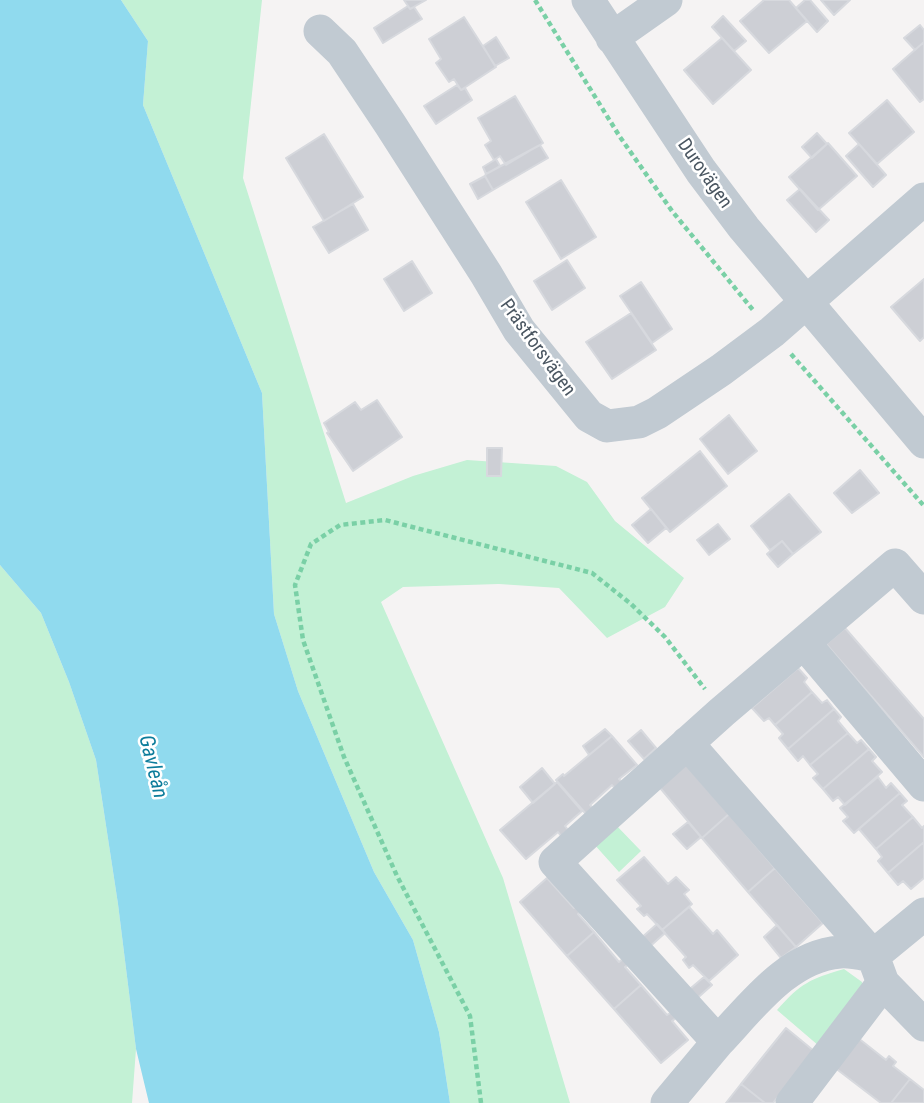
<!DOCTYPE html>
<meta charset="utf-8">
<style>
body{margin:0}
canvas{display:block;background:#f5f3f3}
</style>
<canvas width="924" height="1103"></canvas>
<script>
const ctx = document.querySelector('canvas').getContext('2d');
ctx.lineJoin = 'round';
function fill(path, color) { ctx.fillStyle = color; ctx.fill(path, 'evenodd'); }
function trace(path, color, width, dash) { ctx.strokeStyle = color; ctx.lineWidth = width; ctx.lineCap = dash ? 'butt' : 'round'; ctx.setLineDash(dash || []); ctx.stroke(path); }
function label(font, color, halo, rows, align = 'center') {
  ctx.font = font + ' "Roboto Condensed",sans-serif'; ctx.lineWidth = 5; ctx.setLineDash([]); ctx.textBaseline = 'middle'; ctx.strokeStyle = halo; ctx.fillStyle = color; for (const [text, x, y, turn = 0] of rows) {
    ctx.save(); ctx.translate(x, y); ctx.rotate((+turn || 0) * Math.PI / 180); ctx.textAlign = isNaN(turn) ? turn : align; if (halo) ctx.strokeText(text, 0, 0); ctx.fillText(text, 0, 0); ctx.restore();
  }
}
const green = new Path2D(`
 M121,0h141l-19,178 103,325 67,-27 54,-16 89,6 31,16 28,39 69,57 -19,29 -58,31 -48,-50 -60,-4 -96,3 -22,15 122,276 67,225h-120l-11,-71 -26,-92 -39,-68 -76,-181 -24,-77 -12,-221 -119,-288 5,-64z
 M0,565l41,48 28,69 27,78 22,144 18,145 -4,54h-132z
 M614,823l27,28 -22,21 -26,-29z
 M844,969l18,13 1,8 -44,56 -42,-36c24,-27 33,-31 67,-41z`);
const water = new Path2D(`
 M0,0h121l27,41 -5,64 119,288 12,221 24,77 76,181 39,68 26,92 11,71h-301l-13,-54 -18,-145 -22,-144 -27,-78 -28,-69 -41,-48z`);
const building = new Path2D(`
 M404,0h22l-16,9z
 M764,0h25l18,21 -38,32 -29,-32z
 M805,0h5l18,21 -11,11 -21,-24z
 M821,0h29l-16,15z
 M408,6l2,3 4,-2 8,12 -39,24 -9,-15z
 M723,16l23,25 -12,10 -22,-24z
 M464,17l32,50 -35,23 -7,-11 -5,3 -13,-19 5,-4 -12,-20z
 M920,25l4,5v12l-9,8 -11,-12z
 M496,37l13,21 -14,8 -12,-20z
 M722,38l29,32 -38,34 -29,-34z
 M924,42v57l-4,3 -27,-33z
 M457,85l4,5 4,-2 7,12 -36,24 -12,-18z
 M515,96l28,47 -37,22 -6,-9 -6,4 -9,-15 6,-4 -13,-23z
 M887,100l27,32 -37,32 -28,-31z
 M817,133l10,11 -15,14 -10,-11z
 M324,134l39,63 -39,24 -38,-63z
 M828,143l29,33 -39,34 -29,-33z
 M859,144l27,31 -13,12 -27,-31z
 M540,145l8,13 -55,32 -8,-14 1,-2z
 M496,159l4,7 -14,8 -3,-7z
 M485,176l8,14 -15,9 -8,-15z
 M561,180l35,57 -35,22 -35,-57z
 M800,189l29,31 -13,12 -29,-32z
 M353,204l15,26 -39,23 -16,-26z
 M567,260l18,28 -33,22 -18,-29z
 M412,261l20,32 -28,18 -20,-32z
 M924,279v58l-4,4 -29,-34z
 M641,282l31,47 -20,14 -32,-47z
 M631,313l25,37 -44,29 -26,-37z
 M377,400l25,37 -49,34 -26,-38 2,-1 -5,-9 31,-21 6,8z
 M729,415l28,36 -29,23 -28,-35z
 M487,448h15l-1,28h-14z
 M700,451l27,35 -57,46 -28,-34z
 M860,470l19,23 -27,20 -18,-20z
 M789,494l32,38 -28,22 -11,-13 -12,9 -19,-24z
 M651,509l15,19 -18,15 -16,-18z
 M718,524l12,15 -21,16 -12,-15z
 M782,541l11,13 -15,13 -11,-13z
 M845,628l79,91v38l-98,-113z
 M798,668l9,10 -3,4 8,10 -37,33 -6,-7 -5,3 -12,-13z
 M812,692l10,11 5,-3 7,9 -46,40 -9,-11 4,-4 -8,-9z
 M834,709l7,8 -3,4 10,12 -38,32 -7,-9 -5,5 -10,-12z
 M605,729l7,7 -23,19 -6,-9z
 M641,730l15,18 -12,11 -16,-18z
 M848,733l9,10 4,-3 8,9 -46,40 -10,-11 5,-4 -8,-9z
 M612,736l25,29 -18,14 4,4 -7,7 -4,-5 -22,20 3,3 -7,6 -30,-34 7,-6 1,2z
 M869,749l7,8 -4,4 10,11 -37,33 -7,-8 -5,4 -10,-12z
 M682,760l47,54 -27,24 -46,-55z
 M542,768l13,16 -22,19 -13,-16z
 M878,777l8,11 5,-5 9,10 -46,40 -11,-12 5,-4 -8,-9z
 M557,782l25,29 -17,15 3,4 -7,6 -3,-4 -32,27 -26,-29z
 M900,793l7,8 -5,4 11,12 -37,32 -17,-20z
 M729,814l46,54 -27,24 -46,-54z
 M913,817l9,11 2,-2v16l-36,31 -10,-12 4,-4 -6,-8z
 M688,822l13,15 -14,12 -14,-15z
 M924,842v36l-13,11 -8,-8 -5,4 -10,-12z
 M644,857l24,27 8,-7 13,13 -5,4 8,10 -30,26 -15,-16 -3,2 -7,-7 4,-3 -24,-26z
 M775,868l48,55 -27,24 -48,-55z
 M547,878l27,30 3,-4 5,6 -4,4 16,18 -27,24 -47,-54z
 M689,907l24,27 4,-4 21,25 -29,26 -16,-16 -4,3 -6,-8 3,-3 -24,-27z
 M657,924l8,9 -18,16 -8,-9z
 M777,925l19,22 -15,11 -17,-21z
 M594,932l25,30 5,-4 5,6 -4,3 16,18 -27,24 -47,-53z
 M704,977l8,8 -19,17 -8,-9z
 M641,985l26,30 5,-3 4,6 -4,3 16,19 -27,23 -47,-54z
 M786,1028l28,23 -41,52h-8l-24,-19z
 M853,1034l33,26 3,-4 7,6 -3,4 17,13 -19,24h-10l-51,-39z
 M910,1079l14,11v13h-33z
 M741,1084l24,19h-39z`);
const path = new Path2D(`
 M535,0l85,137 52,74 81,99
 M791,354l133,152
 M481,1103l-11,-87 -73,-140 -53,-119 -41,-117 -8,-55 16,-41 29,-19 45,-5 207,53 39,31 34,33 40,52`);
const minor = new Path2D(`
 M588,0l113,171 43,57 180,214
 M320,31l22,21 48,72 96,150 33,56 70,86 18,10 32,-4 18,-9 64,-43 51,-38 152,-133
 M612,38l54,-38
 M924,598l-29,-33 -173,147 -167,150 163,180c34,-36 70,-86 122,-90 11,-1 22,2 33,4l10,27 41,42
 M804,643l120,142
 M687,743l186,213 51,-42
 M667,1103l51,-61
 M792,1103l91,-120`);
const streetNames = [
 ["Durovägen",704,174,55],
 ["Prästforsvägen",537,348,54]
];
const waterNames = [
 ["Gavleån",152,767,76]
];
fill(green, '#c3f1d5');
fill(water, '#90daee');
fill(building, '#cdcfd5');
trace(building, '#d7d9de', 2);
trace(path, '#7ad0a6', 4.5, [5, 3.5]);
trace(minor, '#c1cad2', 33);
label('19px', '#4a5661', '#fff', streetNames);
label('italic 21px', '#0c7c9b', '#fff', waterNames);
</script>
